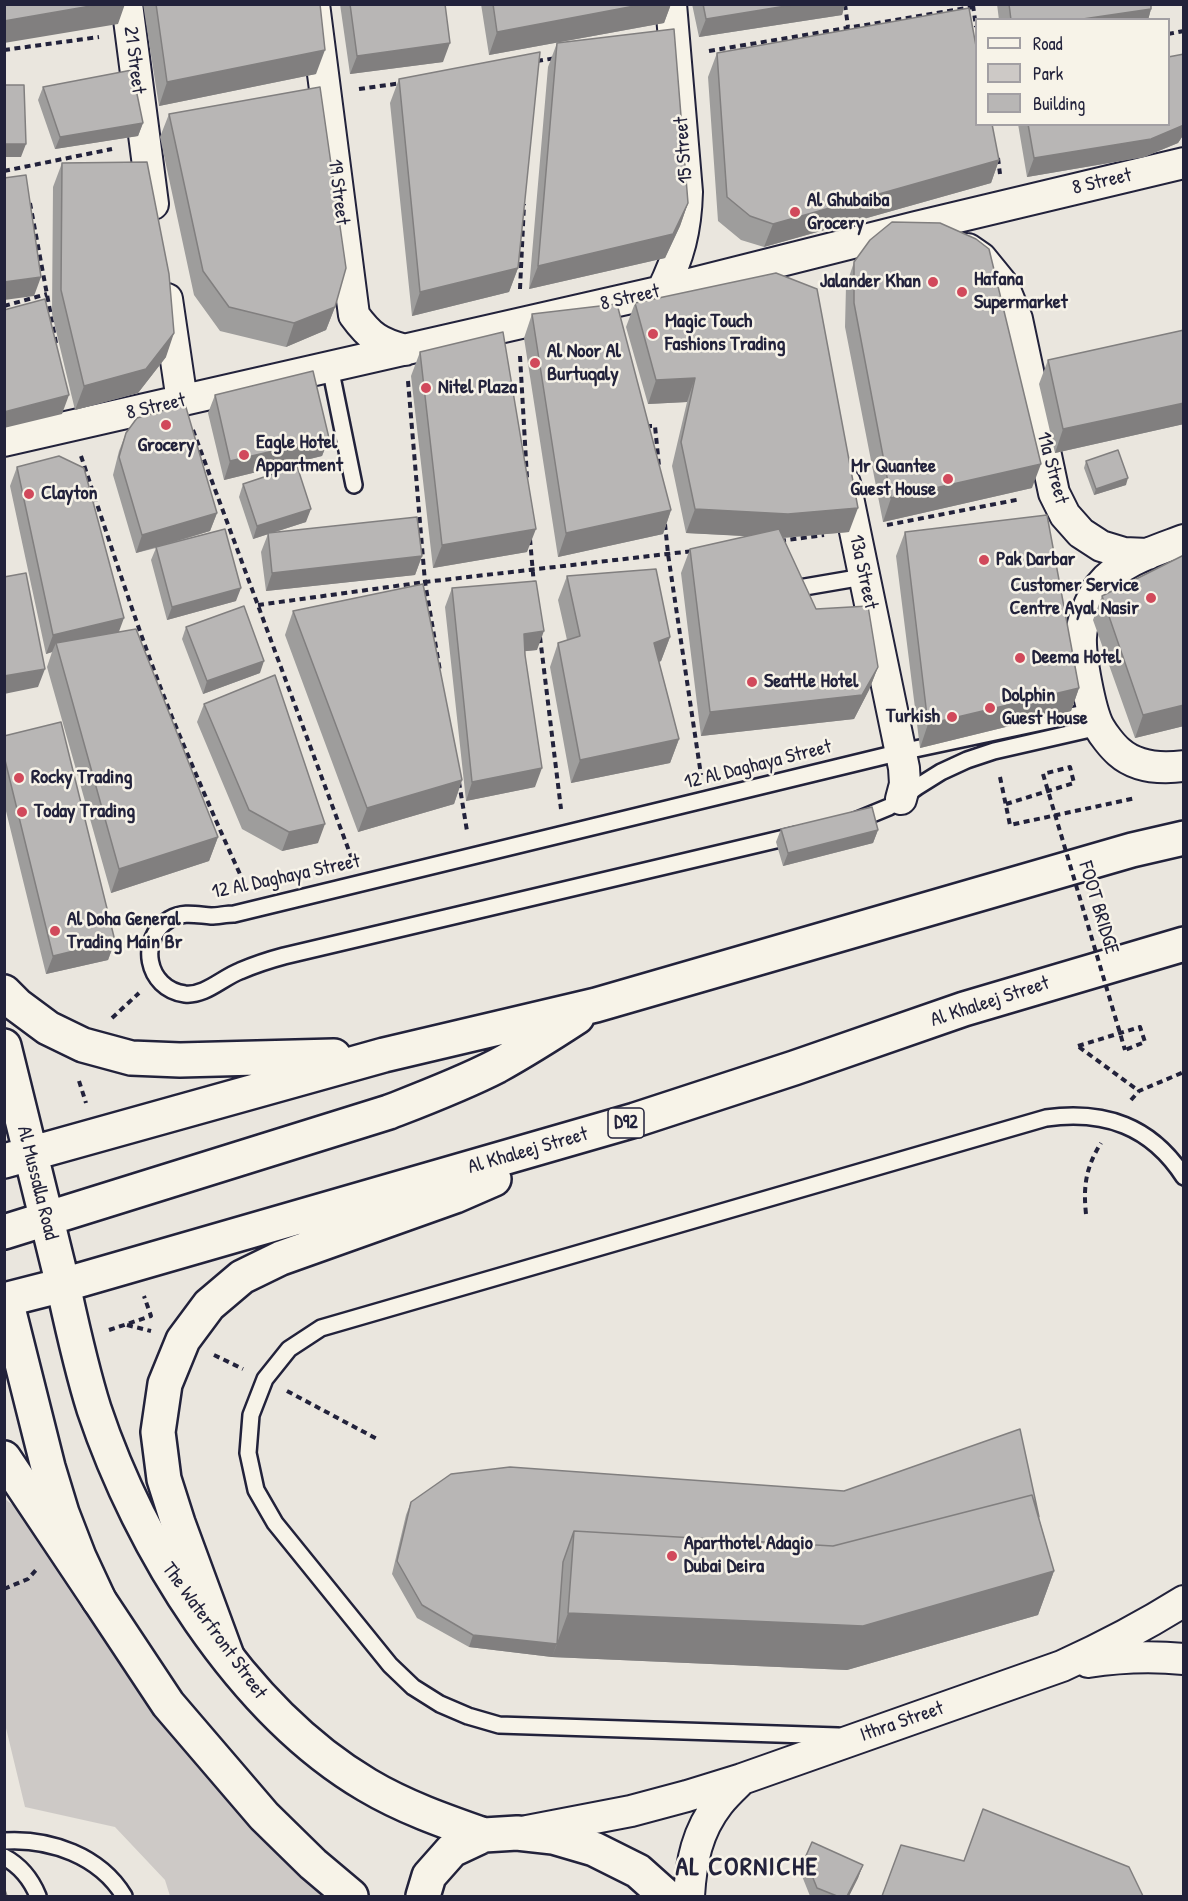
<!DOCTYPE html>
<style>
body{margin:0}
#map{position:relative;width:1188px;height:1901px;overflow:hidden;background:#eae6de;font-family:"Patrick Hand",sans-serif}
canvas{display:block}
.frame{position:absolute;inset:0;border:6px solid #22223b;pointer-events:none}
.legend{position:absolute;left:975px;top:18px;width:195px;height:108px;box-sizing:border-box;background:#f7f3e8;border:2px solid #a29fa3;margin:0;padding:8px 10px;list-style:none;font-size:18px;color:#22223b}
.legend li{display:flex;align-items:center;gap:12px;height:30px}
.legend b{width:30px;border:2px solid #a29fa3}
</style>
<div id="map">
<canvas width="1188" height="1901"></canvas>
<div class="frame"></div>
<ul class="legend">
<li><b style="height:8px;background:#f7f3e8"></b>Road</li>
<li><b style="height:16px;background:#cdc9c6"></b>Park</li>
<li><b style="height:16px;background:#b8b6b5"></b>Building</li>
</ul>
</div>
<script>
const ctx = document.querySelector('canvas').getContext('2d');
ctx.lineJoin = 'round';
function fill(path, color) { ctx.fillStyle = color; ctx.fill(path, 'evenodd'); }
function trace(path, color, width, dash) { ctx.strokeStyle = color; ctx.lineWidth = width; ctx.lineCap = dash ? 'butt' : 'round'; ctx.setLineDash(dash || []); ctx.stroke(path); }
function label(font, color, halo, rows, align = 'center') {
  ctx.font = font + ' "Patrick Hand",sans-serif'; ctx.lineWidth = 5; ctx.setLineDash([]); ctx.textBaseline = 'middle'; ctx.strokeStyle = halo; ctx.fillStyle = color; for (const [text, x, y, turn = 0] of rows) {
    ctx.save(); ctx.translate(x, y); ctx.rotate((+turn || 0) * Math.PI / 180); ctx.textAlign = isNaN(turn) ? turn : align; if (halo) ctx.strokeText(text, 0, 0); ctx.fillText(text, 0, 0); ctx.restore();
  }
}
const green = new Path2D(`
 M4,1498l45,37 148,232 128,129h-155l-5,-16 -50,-53 -90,-20 -20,-83z`);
const path = new Path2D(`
 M845,4l3,23
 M973,5l3,22
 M1168,34l16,-3
 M4,50l95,-13
 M709,51l264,-44
 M537,61l19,-3
 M359,89l43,-6
 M998,158l2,16
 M4,171l108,-22
 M30,203l26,140
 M520,289l4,-85
 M4,306l43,-12
 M520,356l7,122
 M408,381l17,201 15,89
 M646,426h9l4,40
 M193,430l159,429
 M81,456c30,89 58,179 93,266 23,55 46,109 71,163
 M665,524l3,30 33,221
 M887,525l134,-26
 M530,539l4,46
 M780,541l44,-6
 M258,605l167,-23 268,-31
 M540,637l21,172
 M1000,777l10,48 126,-27
 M459,782l8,49
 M1006,804l68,-21 -4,-16 -27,7
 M112,1018l27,-25
 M1078,1046l62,-19 5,15 -20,8
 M1079,1047l60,44
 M79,1081l7,22
 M1131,1100l8,-9 45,-19
 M1086,1214c-3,-28 0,-47 15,-71
 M127,1325l24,6
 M109,1330l42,-14 -7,-20
 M214,1355l29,14
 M287,1391l90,48
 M4,1589l24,-10 8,-9`);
const lane = new Path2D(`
 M330,367l24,118
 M793,589l70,-12
 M855,821l34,-14 28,-20 24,-15 26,-12 27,-9 105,-24
 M797,835l-513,121c-15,4 -30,9 -44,15 -18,7 -35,25 -55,23 -39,-5 -48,-56 -15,-75 13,-8 27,-4 41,-3 7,0 15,-2 23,-2l667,-162 193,-41
 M838,1736l-339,-11 -31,-9 -28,-12 -27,-17 -23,-22 -115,-142 -19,-33 -8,-37 3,-38 14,-36 24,-30 32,-21 725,-210c59,-8 105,8 138,59
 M4,1841c46,-3 96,15 120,55
 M4,1857c17,9 27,22 34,39`);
const street = new Path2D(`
 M127,4l26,200
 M314,4l40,311c16,22 25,28 51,35
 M968,249l13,9 22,27 14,34 37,174 11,22 16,18 20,13 23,7 24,1
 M662,291c17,-34 24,-61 25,-99l-16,-188
 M167,299l15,102
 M4,441l658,-150 254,-64 268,-64
 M845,483l59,285 1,16 -4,15
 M1184,540c-29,11 -64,21 -84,46 -10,14 -18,34 -19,51 -1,18 9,73 18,90 4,7 13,19 20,25 18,16 42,17 65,14
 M1088,1662c32,-5 64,-6 96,-3
 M527,1831l104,-20 56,-15 55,-17 320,-113c42,-19 82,-40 122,-65
 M689,1896c2,-34 8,-65 30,-93 7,-9 16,-17 23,-24`);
const secondary = new Path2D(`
 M63,1285c9,41 18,83 31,124 46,138 146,301 273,376 37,22 77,36 117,50
 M6,1300l42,167 14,46 17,44 20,43 69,104 96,112 49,48 38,32
 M423,1896l6,-20 23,-26 32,-15 33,-2 36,4 41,12 44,22 28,25`);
const primary = new Path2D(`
 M4,992l13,13 31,23 35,17 48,13 49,2 154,-4
 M4,1046l59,239
 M4,1161l380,-106 212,-50 536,-155 52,-12
 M4,1232l385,-120c36,-14 73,-28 108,-46 27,-15 54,-32 80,-49
 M4,1300l59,-15 572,-165 159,-52 170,-59 220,-65
 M4,1458l95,142
 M227,1656l-49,-133 -14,-44 -6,-47 7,-48 18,-44 26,-35 33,-28 39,-19 174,-62 39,-17`);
const pathBridge = new Path2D(`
 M1043,774l82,276`);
const wall = new Path2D(`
 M143,4h177l-4,70 -157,32z
 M340,4h105l-2,58 -93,12z
 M481,4h190l-7,19 -175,32z
 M692,4h153l-3,11 -143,22z
 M997,4h154v5l-3,11h-149z
 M557,43l131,160 -8,23 -15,32 -136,31 19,-222z
 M717,53l282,107 -8,23 -227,64 -23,-7 -23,-19 -10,-144z
 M1184,54v80l-6,9 -34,14 -117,20 -9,-53h150z
 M399,79l119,189 -9,24 -97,24 -22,-213z
 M43,87l100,36 -5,13 -83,13 -17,-49z
 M169,114l166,193 -9,23 -40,17 -66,-16 -26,-36 -34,-158z
 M62,163l104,194 -28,36 -63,17 -23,-96 1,-127z
 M854,262l178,226 -149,34 -38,-195 1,-41z
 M635,303l214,229 -66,6 33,71 62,58 -9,23 -15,29 -153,17 -20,-163 9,-24 58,-13 -62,-3 -14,-67 15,-64 -39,2 -22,-77z
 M532,314l139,196 -8,24 -105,23 -34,-219z
 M1184,330v94l-129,29 -16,-69 9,-24z
 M420,352l107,200 -94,16 -22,-192z
 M215,395l114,43 -7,18 -98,24 -16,-67z
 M126,433l91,80 -7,18 -51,16 77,54 -69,19 -16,-60 5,-12 -20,5 -23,-78 6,-24z
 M1086,461l40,24 -32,10 -10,-27z
 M17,467l102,165 99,205 -9,24 -98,32 -64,-226 5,-15 -6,2 -36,-168z
 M243,484l63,38 -31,10 147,24 -7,19 -149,16 -5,-39 7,-18 -15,5 -14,-42z
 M905,532l174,156 -8,23 -151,37 -24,-192z
 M1184,555v171l-49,12 -42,-118 9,-24z
 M567,576l103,61 -9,24 -2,1 20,77 -9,24 -99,20 -21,-116 8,-24 9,-3 -9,-40z
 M452,588l85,62 -12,1 10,136 -69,14 -21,-194z
 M293,611l169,169 -8,24 -96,28 -73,-197z
 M186,627l74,46 -57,21 -21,-55z
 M204,704l114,139 -36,8 -40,-22 -45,-107z
 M4,736l111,205 -7,19 -62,14 -42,-171z
 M781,829l97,1 -5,13 -90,23 -7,-24z
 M411,1502l628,16 15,53 -16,44 -191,55 -295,-13 -83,-10 -52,-29 -25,-44 14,-59z
 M805,1858l58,7 -5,13 -9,18h-39l-10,-25z`);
const shadedWall = new Path2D(`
 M102,4h23l-7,20 -114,19v-22z
 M645,4h26l-7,19 -175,32 8,-23z
 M798,4h47l-3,11 -143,22 7,-18z
 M870,4h18l-18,2z
 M1151,9l-3,11h-72z
 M450,43l-7,19 -93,12 7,-18z
 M325,50l-9,24 -157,32 8,-24z
 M143,123l-5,13 -83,13 5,-12z
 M1184,125v9l-6,9 -34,14 -117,20 7,-19z
 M4,144h22l-5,13h-17z
 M999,160l-8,23 -227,64 9,-23z
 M688,203l-8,23 -15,32 -136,31 9,-23z
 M518,268l-9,24 -97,24 8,-24z
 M41,277l-7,19 -30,4v-18z
 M335,307l-9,23 -40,17 8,-24z
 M174,333l-8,24 -28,36 -63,17 9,-24z
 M695,378l-8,24 -39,2 8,-24z
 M69,395l-7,19 -58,14v-16z
 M1184,403v21l-129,29 8,-24z
 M329,438l-7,18 -98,24 6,-19z
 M1041,464l-9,24 -149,34 8,-24z
 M1128,478l-2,7 -32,10 2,-6z
 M858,508l-9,24 -69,6 -94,-5 9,-24z
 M311,509l-5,13 -53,17 4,-13z
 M671,510l-8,24 -105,23 8,-24z
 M217,513l-7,18 -74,22 6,-18z
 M536,529l-9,23 -94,16 9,-23z
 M422,556l-7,19 -149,16 6,-18z
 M241,588l-5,13 -69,19 5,-13z
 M124,618l-7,19 -61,6 -4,9 -6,2 7,-19z
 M544,631l-7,19 -20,2 7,-18z
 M670,637l-9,24 -16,6 9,-24z
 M264,661l-4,12 -57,21 4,-13z
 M878,667l-9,23 -15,29 -153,17 9,-24z
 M45,669l-7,18 -34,7v-18z
 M1079,688l-8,23 -151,37 8,-24z
 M1184,705v21l-49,12 8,-23z
 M679,739l-9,24 -99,20 9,-23z
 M542,768l-7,19 -69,14 6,-19z
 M462,780l-8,24 -96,28 9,-24z
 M325,824l-7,19 -36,8 7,-19z
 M878,830l-5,13 -90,23 5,-13z
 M218,837l-9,24 -98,32 8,-24z
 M115,941l-7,19 -62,14 7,-18z
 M1054,1571l-16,44 -191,55 -295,-13 16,-44z
 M473,1635l84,9 -5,13 -83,-10z
 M863,1865l-5,13 -9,18h-2z`);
const building = new Path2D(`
 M4,4h98l-98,17z
 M156,4h164l5,46 -158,32z
 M350,4h95l5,39 -93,13z
 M493,4h152l-148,28z
 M703,4h95l-92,15z
 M1009,4h142v5l-75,11h-65z
 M969,8l7,38v78h16l7,36 -226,64 -23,-8 -23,-19 -10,-144z
 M674,29l14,174 -15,31 -135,32 19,-223z
 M540,52l-22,216 -98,24 -21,-213z
 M1184,54v71l-33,14 -117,19 -6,-34h140v-67z
 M132,70l11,53 -83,14 -17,-50z
 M4,85h20l2,59h-22z
 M320,87l26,181 -11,39 -41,16 -65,-16 -26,-36 -34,-157z
 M147,162l22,112 5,59 -28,36 -62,17 -23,-96 1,-127z
 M26,175l15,102 -37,5v-104z
 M892,222l48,1 36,16 13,10 52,215 -150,34 -37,-195v-41l16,-22z
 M776,273l41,16 41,219 -70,6 -93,-5 -14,-67 14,-64 -39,2 -21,-77z
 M45,299l24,96 -65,17v-102z
 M617,304l54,206 -105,23 -34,-219z
 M1184,330v73l-121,26 -15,-69z
 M503,332l33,197 -94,16 -22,-193z
 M313,371l16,67 -99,23 -15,-66z
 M185,404l32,109 -75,22 -23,-78 7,-24 11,-15z
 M1118,450l10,28 -32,11 -10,-28z
 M59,456l25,12 40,150 -71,17 -36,-168z
 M297,466l14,43 -54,17 -14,-42z
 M1047,515l32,173 -151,36 -23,-192z
 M417,517l5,39 -150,17 -4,-40z
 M225,529l16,59 -69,19 -16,-60z
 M779,529l37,80 52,-3 10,61 -16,28 -152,17 -20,-163z
 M1184,555v150l-41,10 -41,-119z
 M656,569l14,68 -16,6 25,96 -99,21 -22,-117 22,-7 -13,-60z
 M26,573l19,96 -41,7v-99z
 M536,581l8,50 -20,3 1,21 17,113 -70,14 -20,-194z
 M423,584l39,196 -95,28 -74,-197z
 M244,606l20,55 -57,20 -21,-54z
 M136,629l82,208 -99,32 -63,-226z
 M275,675l50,149 -36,8 -40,-22 -45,-106z
 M61,722l54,219 -62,15 -49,-200v-20z
 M872,807l6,23 -90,23 -7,-24z
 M1020,1429l19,88 -7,-22 -199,51 -259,-15 -11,31 -6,82 -84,-9 -51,-30 -25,-44 14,-59 40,-28 59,-7 334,24z
 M1032,1495l22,76 -191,55 -295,-13 6,-82 259,15z
 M983,1809l146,58 14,29h-261l19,-51 63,16z
 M812,1842l51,23 -16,31h-10l-20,-8 -12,-30z
 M4,1887l3,9h-3z`);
const markers = [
 [795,212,6,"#d1495b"],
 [933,282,6,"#d1495b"],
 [962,292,6,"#d1495b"],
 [653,334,6,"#d1495b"],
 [535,363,6,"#d1495b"],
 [426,388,6,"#d1495b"],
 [166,425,6,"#d1495b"],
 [244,455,6,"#d1495b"],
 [948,479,6,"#d1495b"],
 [29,494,6,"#d1495b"],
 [984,560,6,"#d1495b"],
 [1151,598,6,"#d1495b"],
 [1020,658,6,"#d1495b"],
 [752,682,6,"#d1495b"],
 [990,708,6,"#d1495b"],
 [952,717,6,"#d1495b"],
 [19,778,6,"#d1495b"],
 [22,812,6,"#d1495b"],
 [55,931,6,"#d1495b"],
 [672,1556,6,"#d1495b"]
];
const shields = [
 [626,1123,36]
];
const shieldNames = [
 ["D92",626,1123]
];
const streetNames = [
 ["21 Street",134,60,83],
 ["15 Street",684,150,-94],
 ["8 Street",1102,182,-13],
 ["19 Street",338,192,83],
 ["8 Street",630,298,-13],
 ["8 Street",156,407,-13],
 ["11a Street",1052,468,75],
 ["13a Street",863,572,78],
 ["12 Al Daghaya Street",758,765,-14],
 ["12 Al Daghaya Street",286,877,-12],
 ["FOOT BRIDGE",1098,908,73],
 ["Al Khaleej Street",990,1002,-18],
 ["Al Khaleej Street",528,1151,-16],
 ["Al Mussalla Road",37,1183,76],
 ["The Waterfront Street",214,1631,54],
 ["Ithra Street",902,1722,-19]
];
const poiNames = [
 ["Al Ghubaiba",807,201],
 ["Grocery",807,224],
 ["Hafana",974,280],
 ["Supermarket",974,303],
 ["Jalander Khan",921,282,"right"],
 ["Magic Touch",665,322],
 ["Fashions Trading",665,345],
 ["Al Noor Al",547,352],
 ["Burtuqaly",547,375],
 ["Nitel Plaza",438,388],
 ["Eagle Hotel",256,443],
 ["Appartment",256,466],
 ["Grocery",166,446,"center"],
 ["Mr Quantee",936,467,"right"],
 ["Guest House",936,490,"right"],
 ["Clayton",41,494],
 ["Pak Darbar",996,560],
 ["Customer Service",1139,586,"right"],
 ["Centre Ayal Nasir",1139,609,"right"],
 ["Deema Hotel",1032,658],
 ["Seattle Hotel",764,682],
 ["Dolphin",1002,696],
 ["Guest House",1002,719],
 ["Turkish",940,717,"right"],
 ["Rocky Trading",31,778],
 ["Today Trading",34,812],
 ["Al Doha General",67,920],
 ["Trading Main Br",67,943],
 ["Aparthotel Adagio",684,1544],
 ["Dubai Deira",684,1567]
];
const districtNames = [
 ["AL CORNICHE",747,1868]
];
fill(green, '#cdc9c6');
trace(lane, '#22223b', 20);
trace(street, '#22223b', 34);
trace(secondary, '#22223b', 38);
trace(primary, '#22223b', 38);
trace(path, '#22223b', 4, [6, 4.5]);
trace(lane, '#f7f3e8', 15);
trace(street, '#f7f3e8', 30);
trace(secondary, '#f7f3e8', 33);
trace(primary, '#f7f3e8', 33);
trace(pathBridge, '#22223b', 4, [6, 4.5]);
fill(wall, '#9e9d9c');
fill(shadedWall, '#817f7f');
fill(building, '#b8b6b5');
trace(building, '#817f7f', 1.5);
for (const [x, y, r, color] of markers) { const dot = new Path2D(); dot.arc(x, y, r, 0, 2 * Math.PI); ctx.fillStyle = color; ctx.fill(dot); trace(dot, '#f7f3e8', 2); }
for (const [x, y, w] of shields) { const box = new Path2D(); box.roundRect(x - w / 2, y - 15, w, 30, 4.5); ctx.fillStyle = '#f7f3e8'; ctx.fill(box); trace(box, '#22223b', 1.5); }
label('bold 18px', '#22223b', null, shieldNames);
label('20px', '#22223b', '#f7f3e8', streetNames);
label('bold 20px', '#22223b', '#f7f3e8', poiNames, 'left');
ctx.letterSpacing = '1.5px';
label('bold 26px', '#22223b', '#f7f3e8', districtNames);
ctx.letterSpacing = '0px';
</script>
